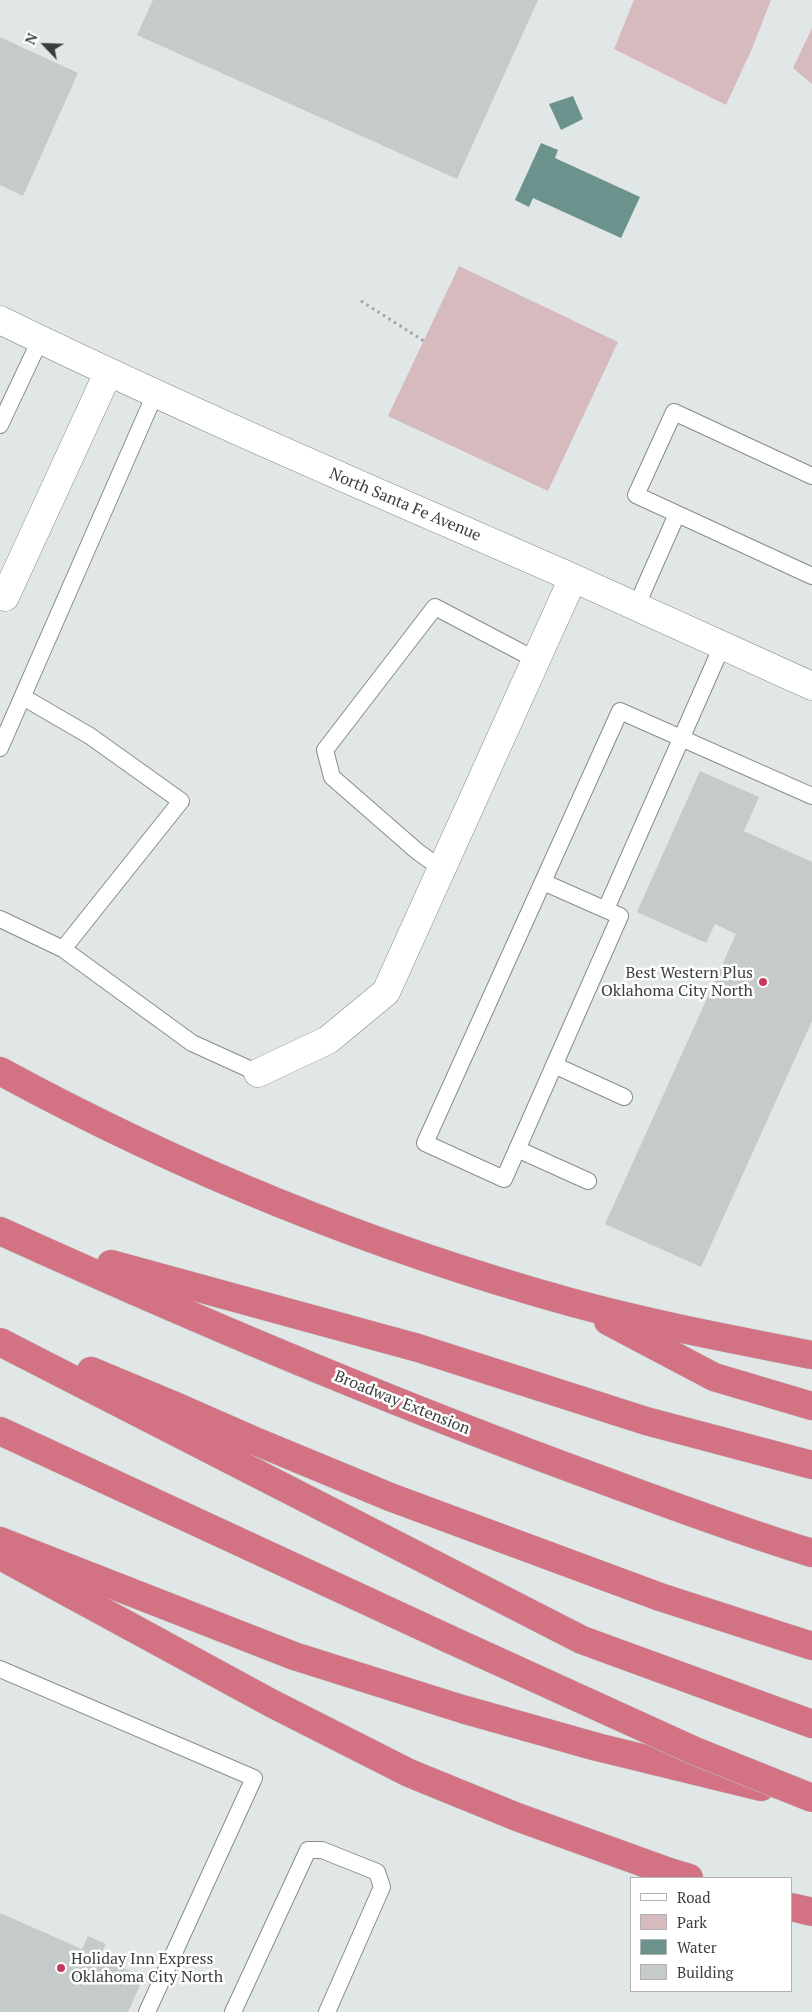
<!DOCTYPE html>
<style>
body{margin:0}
#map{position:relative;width:812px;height:2012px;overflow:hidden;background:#e1e7e7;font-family:"PT Serif",serif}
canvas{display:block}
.legend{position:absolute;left:630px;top:1877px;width:162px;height:115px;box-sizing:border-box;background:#fff;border:1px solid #b1b2b1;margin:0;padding:6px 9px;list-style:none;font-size:15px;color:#3b3e3d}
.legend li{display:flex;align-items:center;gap:10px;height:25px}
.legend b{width:25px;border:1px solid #b1b2b1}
.north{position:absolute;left:20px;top:20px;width:50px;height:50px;-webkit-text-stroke:4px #fff;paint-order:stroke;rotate:294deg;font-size:14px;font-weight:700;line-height:20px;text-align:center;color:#3b3e3d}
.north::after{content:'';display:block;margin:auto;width:18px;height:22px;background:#3b3e3d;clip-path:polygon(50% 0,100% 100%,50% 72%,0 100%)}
</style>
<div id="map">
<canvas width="812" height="2012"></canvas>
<ul class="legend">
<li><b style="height:6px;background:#fff"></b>Road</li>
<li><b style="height:14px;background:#d6babd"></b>Park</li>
<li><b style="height:14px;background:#6c928e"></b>Water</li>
<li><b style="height:14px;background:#c5cbca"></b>Building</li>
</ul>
<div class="north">N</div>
</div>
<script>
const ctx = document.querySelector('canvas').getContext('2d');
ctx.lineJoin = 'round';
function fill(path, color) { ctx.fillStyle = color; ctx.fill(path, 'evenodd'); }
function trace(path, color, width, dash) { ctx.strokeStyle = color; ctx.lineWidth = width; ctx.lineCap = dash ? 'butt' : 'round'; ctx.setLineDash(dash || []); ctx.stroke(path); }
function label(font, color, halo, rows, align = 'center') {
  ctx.font = font + ' "PT Serif",serif'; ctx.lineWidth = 5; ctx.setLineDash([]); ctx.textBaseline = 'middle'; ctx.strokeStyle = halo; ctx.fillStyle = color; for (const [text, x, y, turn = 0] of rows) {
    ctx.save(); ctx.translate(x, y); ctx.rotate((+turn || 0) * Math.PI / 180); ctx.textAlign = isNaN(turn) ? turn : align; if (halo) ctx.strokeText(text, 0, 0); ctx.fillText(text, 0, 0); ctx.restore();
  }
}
const green = new Path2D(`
 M634,0h137l-20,51 -25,54 -112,-56z
 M812,28v56l-19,-16z
 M459,266l159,76 -70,149 -160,-75z`);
const water = new Path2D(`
 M573,96l10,23 -22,11 -12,-26z
 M541,143l17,7 -3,8 85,39 -19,41 -88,-40 -4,9 -14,-7z`);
const building = new Path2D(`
 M153,0h385l-81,179 -320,-144z
 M0,37l78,36 -55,123 -23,-11z
 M700,771l59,26 -15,34 68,31v159l-111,246 -96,-43 131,-290 -21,-10 -9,19 -69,-31z
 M0,1913l82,36 6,-13 18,8 -7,14 45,19 -16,35h-128z`);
const path = new Path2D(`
 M361,301l63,40`);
const service = new Path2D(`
 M0,425l40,-85
 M812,476l-138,-64 -38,83 176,81
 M636,607l41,-93
 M23,697l67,39 91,65 -118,148
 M0,748l155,-354
 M442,869l-24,-17 -86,-75 -7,-27 110,-143 101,53
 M543,882l77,34 -116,263 -79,-36 195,-432 192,85
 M606,909l116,-263
 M0,919l63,30 129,94 66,30
 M554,1065l70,32
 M517,1149l71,32
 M0,1669l254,109 -107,234
 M233,2012l75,-162h14l55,22 5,15 -55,125`);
const minor = new Path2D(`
 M0,320c188,92 380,173 571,257 81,36 160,73 241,109
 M5,597l103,-224
 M258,1073l70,-33 58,-48 187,-414`);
const motorway = new Path2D(`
 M0,1071c180,98 372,176 570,231 80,22 161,37 242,53
 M0,1231c196,89 394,173 597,247 71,26 142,53 215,75
 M111,1264l307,84 228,73 166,44
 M608,1321l106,56 98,29
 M0,1342l582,298 230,84
 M91,1371l84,35 80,35 135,56 270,100 152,49
 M0,1431l449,208
 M0,1541l294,115 168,53 135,38 164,40
 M8,1560l263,143 138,70 108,44 152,55 20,6
 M791,1907l21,5`);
const motorwayBridge = new Path2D(`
 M449,1639l246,112 117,47`);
const markers = [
 [763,982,5,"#c8385c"],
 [61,1968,5,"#c8385c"]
];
const streetNames = [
 ["North Santa Fe Avenue",405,505,23],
 ["Broadway Extension",402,1403,22]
];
const poiNames = [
 ["Best Western Plus",753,973],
 ["Oklahoma City North",753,991],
 ["Holiday Inn Express",71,1959,"left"],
 ["Oklahoma City North",71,1977,"left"]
];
fill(green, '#d6babd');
fill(water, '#6c928e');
fill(building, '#c5cbca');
trace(service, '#878c8c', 18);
trace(minor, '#878c8c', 29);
trace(motorway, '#c0c1c1', 29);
trace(path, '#a1a6a5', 3, [2.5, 4]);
trace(service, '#fff', 16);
trace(minor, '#fff', 28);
trace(motorway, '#d27282', 28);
trace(motorwayBridge, '#c0c1c1', 29, []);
trace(motorwayBridge, '#d27282', 28);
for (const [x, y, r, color] of markers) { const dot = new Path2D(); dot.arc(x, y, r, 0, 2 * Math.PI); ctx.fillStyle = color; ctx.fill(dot); trace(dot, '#fff', 2); }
label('16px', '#3b3e3d', '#fff', streetNames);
label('16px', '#3b3e3d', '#fff', poiNames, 'right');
</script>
